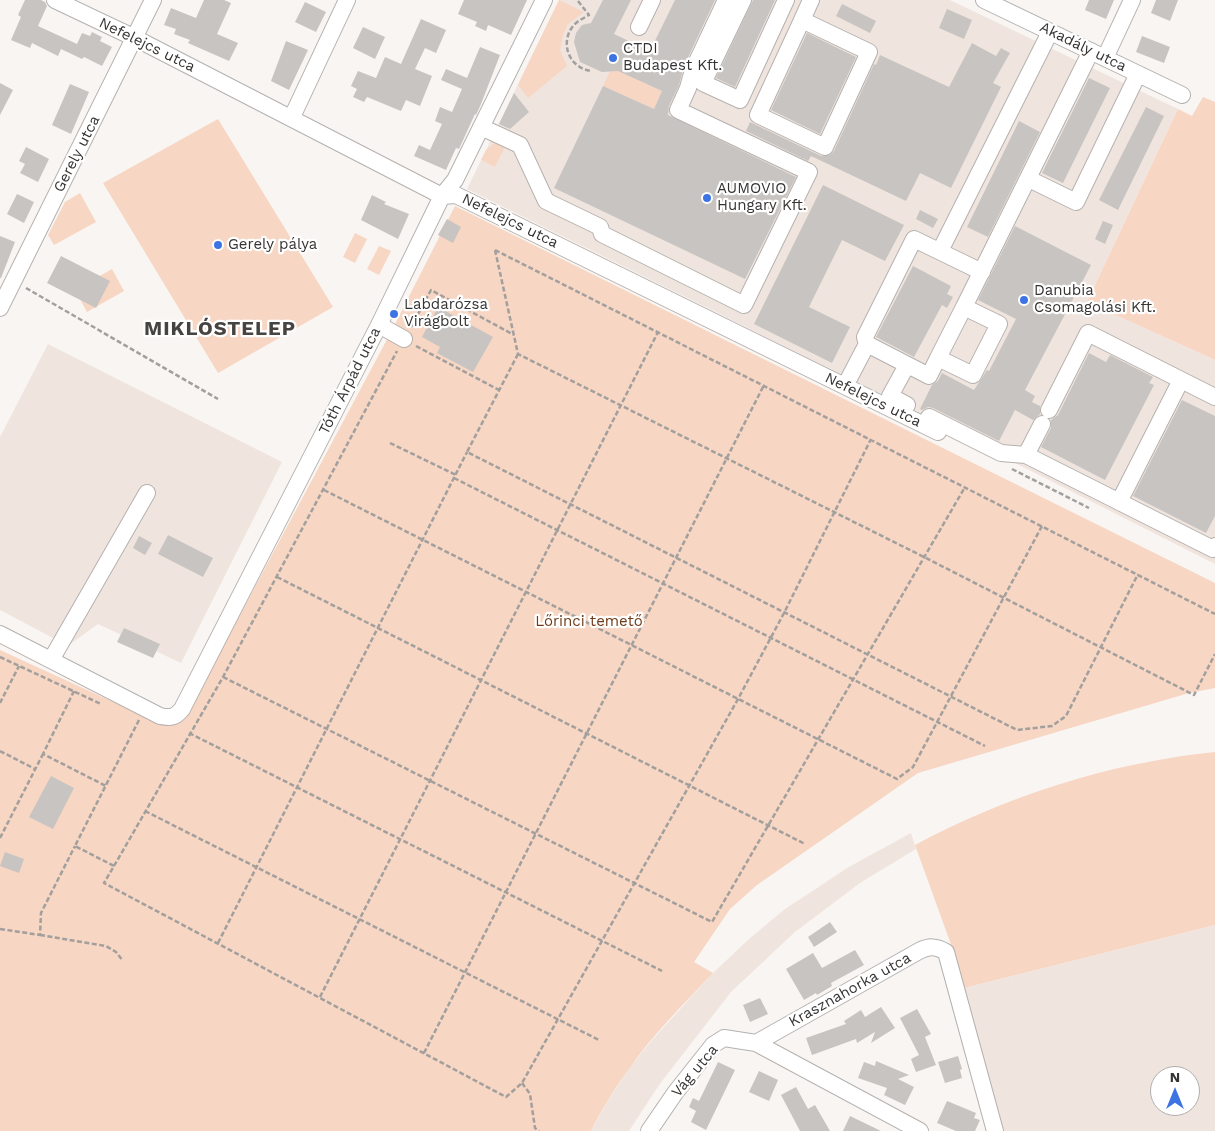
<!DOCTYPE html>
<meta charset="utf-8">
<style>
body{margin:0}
#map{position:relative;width:1215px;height:1131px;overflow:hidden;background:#f9f5f2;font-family:"Work Sans",sans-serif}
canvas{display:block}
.north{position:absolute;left:1150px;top:1066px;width:50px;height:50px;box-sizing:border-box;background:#fff;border:1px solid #afaead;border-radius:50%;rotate:0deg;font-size:14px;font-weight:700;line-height:20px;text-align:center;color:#363433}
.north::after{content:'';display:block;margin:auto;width:18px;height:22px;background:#3e73e4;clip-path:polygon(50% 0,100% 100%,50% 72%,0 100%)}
</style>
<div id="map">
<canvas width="1215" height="1131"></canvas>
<div class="north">N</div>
</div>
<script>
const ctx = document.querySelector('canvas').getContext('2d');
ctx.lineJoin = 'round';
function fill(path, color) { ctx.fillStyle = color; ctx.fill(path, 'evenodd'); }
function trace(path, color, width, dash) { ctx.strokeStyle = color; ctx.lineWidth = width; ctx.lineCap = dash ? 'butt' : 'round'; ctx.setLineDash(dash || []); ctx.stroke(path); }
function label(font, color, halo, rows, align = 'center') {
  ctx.font = font + ' "Work Sans",sans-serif'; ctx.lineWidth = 4.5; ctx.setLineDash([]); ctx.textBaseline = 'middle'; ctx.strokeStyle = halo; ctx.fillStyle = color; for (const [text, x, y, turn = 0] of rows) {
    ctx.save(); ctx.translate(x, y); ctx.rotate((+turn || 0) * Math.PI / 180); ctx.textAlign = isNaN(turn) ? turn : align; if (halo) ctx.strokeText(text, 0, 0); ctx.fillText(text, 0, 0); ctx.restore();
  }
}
const built = new Path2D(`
 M559,0h391l228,109 -91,193 128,58v204l-473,-239 -275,-136z
 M48,344l234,118 -101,201 -83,-39 -30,22 -68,-36v-173z
 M911,833l5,16 -56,34 -65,49 -64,60 -72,93 -30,46h-38l17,-31 22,-33 22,-27 61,-67 36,-34 36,-30 29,-19 33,-22z
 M1215,925v206h-211l-40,-143zM1160,1076h30v30h-30z`);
const green = new Path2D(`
 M559,0l25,12 -16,12 -5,11 -3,15 7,16 -39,32 -10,-13z
 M610,71h8l44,20 -8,18 -51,-23z
 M1203,97l12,5v258l-128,-58 91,-193 14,7z
 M218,119l115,188 -115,66 -115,-190z
 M497,141l9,4 -11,22 -14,-7 5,-10z
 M80,193l16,29 -42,23 -6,-10 17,-33z
 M455,206l760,377v105l-26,5 -271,80 -161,112 -27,24 -36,53 19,11c-29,31 -60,61 -84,96 -15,20 -27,40 -38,62h-591v-481l157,72 28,-4 206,-386z
 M355,233l12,6 -12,24 -12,-6z
 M379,246l12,5 -12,24 -12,-6z
 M112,269l12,22 -37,21 -12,-22z
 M1215,752v173l-251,63 -11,-38 -38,-105c94,-50 194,-82 300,-93z`);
const building = new Path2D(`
 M25,0h16l4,2 2,4 -9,20 39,18 5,-11 8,3 2,-4 10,5 -2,4 12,6 -10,19 -18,-9 -2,2 -21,-10 -3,7 -26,-13 -2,5 -19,-8 10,-23 -3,-2z
 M204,0h20l7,3 -14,31 21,9 -9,18 -41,-18 2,-3 -16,-6 2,-5 -12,-4 7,-17 25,10z
 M464,0h63l-16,35 -23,-10 -2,6 -11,-5 2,-4 -19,-8z
 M603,0h28l-17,34 36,17 25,-51h40l-31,66 -5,19 -10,21 -1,9 128,62 -51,102 -191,-91 49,-102 51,23 8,-18 -44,-20 -16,1 -22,-10 -6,-20 2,-9 6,-8 9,-2z
 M753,0h22l-40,87 -19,-9z
 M1089,0h25l-8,19 -21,-9z
 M1156,0h22l-8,21 -19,-8z
 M305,2l21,10 -10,20 -21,-10z
 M842,4l34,17 -6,12 -34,-17z
 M947,9l25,11 -8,19 -25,-11z
 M421,19l25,11 -10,23 -11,-5 -10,21 17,7 -12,30 -14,-6 -5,11 -34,-14 -3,5 -11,-5 4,-8 -6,-3 7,-15 18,7 9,-21 16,7z
 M363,27l22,10 -10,22 -22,-11z
 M807,33l49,24 -36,77 -49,-24z
 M1142,36l28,11 -6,16 -28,-11z
 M286,41l22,9 -19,40 -18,-9z
 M972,43l24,13 5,-8 9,5 -17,30 8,4 -50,101 -31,-15 -14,28 -95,-45 -3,5 -62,-30 4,-9 71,34 9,-1 4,-4 40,-87 2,1 4,-10 69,32z
 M480,47l20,8 -19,49 -5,11 -1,-1 -16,35 -3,-1 -10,22 -32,-14 5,-11 11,5 12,-26 -7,-3 5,-14 12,5 10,-23 -21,-9 5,-11 21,9z
 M1089,78l21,10 -47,95 -21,-10z
 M0,83l13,7 -13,25z
 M70,84l19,8 -18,42 -19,-9z
 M514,93l15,19 -19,17 -11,-5z
 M1146,107l18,9 -46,94 -19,-10z
 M1019,121l21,11 -52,105 -21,-10z
 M26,147l23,12 -11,23 -18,-9 5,-9 -6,-3z
 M823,185l81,40 -19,36 -43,-21 -33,67 41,20 -18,36 -78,-39z
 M17,194l17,8 -10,21 -17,-9z
 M372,195l14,7 -2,2 25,10 -11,25 -37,-19z
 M920,210l18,9 -5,9 -17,-9z
 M447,219l14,8 -8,16 -15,-8z
 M1103,221l10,4 -8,19 -10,-5z
 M1015,226l76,39 -66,125 10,6 -3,6 8,4v8l-7,6 -18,-10 -16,31 -66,-33 -5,-1 -6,3 -2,-1 12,-24 6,-4 4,-8 32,17 13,-20 2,1 27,-52 -38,-19z
 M0,236l15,6 -14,36h-1z
 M61,256l49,25 -14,27 -49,-25z
 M913,266l38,20 -4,8 6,3 -6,11 -5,-3 -28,52 -38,-20z
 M438,307l55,30 -20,35 -36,-19 3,-6 -18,-10z
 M1089,353l17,9 4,-7 43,22 -4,6 5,2 -49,95 -64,-33 10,-19v-8l7,-5z
 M1182,400l33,16v100l-9,17 -73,-37z
 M168,535l45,23 -10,19 -45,-23z
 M139,536l13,7 -7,12 -12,-7z
 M124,628l36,16 -7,14 -36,-16z
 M51,776l23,12 -21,41 -24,-12z
 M5,852l19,7 -5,14 -19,-7z
 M830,922l7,10 -23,15 -6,-10z
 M855,950l9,15 -33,18 1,3 -15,9 -1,-2 -12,7 -18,-31 27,-16 9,15z
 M760,998l8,16 -18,8 -7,-17z
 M881,1007l14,21 -24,15 4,-11 -18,11 -1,-4 -44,16 -6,-17 40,-14 -2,-3 17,-11 4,7z
 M917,1009l14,25 -6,3 11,28 -20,7 -5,-13 8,-4 -19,-37z
 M958,1056l4,13 -2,1 2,8 -17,5 -7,-21z
 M876,1061l33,14 -11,4 16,8 -9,18 -21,-10 3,-7 -29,-10 6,-16 11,4z
 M718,1062l17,8 -29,60 -15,-8 5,-11 -7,-4 4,-9 6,3z
 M759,1071l19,9 -9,21 -20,-9z
 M796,1087l12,22 7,-4 15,26h-30l-19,-36z
 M947,1101l29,12 -2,5 6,2 -5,11h-19l-19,-8z
 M850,1116l31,15h-38z`);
const path = new Path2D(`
 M578,1l11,14c-5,3 -12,6 -16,11 -14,18 -3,43 19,45
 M495,250l23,104 406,203 270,138 21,-41
 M495,250l720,364
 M26,288l192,111
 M411,327l20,-37 83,45
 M416,346l83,44
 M518,354l-51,98 550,278 35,-4 14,-10 72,-142
 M390,443l66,32
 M1012,469l77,39
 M454,478l531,268
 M324,490l573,289 16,-12 129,-241
 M277,577l528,267
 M0,657l101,47
 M223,677l489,245 253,-435
 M74,691l-31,63 63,32
 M0,703l19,-37
 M139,720l-64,126 39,20 -10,17 402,214 16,-14 216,-384 46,-86 87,-174
 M189,733l473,238
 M0,751l35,18
 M145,811l454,229
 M0,838l43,-84
 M114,866l109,-189 174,-326
 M0,929l40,6 1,-22 34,-67
 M40,935l66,11 10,6 7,9
 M218,943l249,-491
 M320,997l338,-665
 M424,1053l340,-668
 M522,1083l8,11 5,34 4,3`);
const minor = new Path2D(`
 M55,0l80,38 307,158 14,-1 482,237
 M743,0l-40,83 37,17 46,-100
 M984,0l198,95
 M802,20l-44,95 67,32 44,-95 -67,-32 9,-20
 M639,27l13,-27
 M1105,58l27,-58
 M292,117l55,-117
 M481,127l39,18 26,56 54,26 2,7 142,71 65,-133 -131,-62 10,-22 5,-18 33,-70
 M1029,179l47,23 62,-128
 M940,251l110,-219
 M964,307l127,-256
 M964,307l35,17 -26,51 -35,-17z
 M0,308l153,-308
 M379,325l25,14
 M867,344l-2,-7 49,-98 68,33
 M907,365l-17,31 17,9
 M845,386l22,-42 62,32 9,-18
 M1049,410l39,-77 127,64
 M929,417l72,36 25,2
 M1042,424l-16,31 187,94 2,-3
 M1119,502l62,-122
 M0,634l160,82c10,2 15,2 22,-7l197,-384 63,-129 13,-16 89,-180
 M51,660l96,-167
 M756,1043l163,-92c10,-5 17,-5 27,1l49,179
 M649,1131l26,-38 38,-48 11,-7 32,5 164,88`);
const markers = [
 [613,58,5,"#3e73e4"],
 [707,198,5,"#3e73e4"],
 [218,245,5,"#3e73e4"],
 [1024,300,5,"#3e73e4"],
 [394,314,5,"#3e73e4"]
];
const streetNames = [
 ["Nefelejcs utca",147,45,26],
 ["Akadály utca",1083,47,26],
 ["Gerely utca",77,154,-63],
 ["Nefelejcs utca",510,221,26],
 ["Tóth Árpád utca",350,381,-63],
 ["Nefelejcs utca",873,400,26],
 ["Krasznahorka utca",850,990,-29],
 ["Vág utca",695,1071,-50]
];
const poiNames = [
 ["CTDI",623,49],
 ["Budapest Kft.",623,66],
 ["AUMOVIO",717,189],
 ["Hungary Kft.",717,206],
 ["Gerely pálya",228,245],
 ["Danubia",1034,291],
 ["Csomagolási Kft.",1034,308],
 ["Labdarózsa",404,305],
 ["Virágbolt",404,322]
];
const parkNames = [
 ["Lőrinci temető",589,622]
];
const districtNames = [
 ["MIKLÓSTELEP",220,329]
];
fill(built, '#f0e5de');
fill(green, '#f7d6c3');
fill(building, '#c8c4c1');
trace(minor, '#b5b1af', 18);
trace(path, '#a29f9d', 2.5, [5, 2.5]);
trace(minor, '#fff', 16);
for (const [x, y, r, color] of markers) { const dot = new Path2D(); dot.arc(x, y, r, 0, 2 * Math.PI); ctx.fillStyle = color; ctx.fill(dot); trace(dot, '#fff', 2); }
label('15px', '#363433', '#fff', streetNames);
label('15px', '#363433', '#fff', poiNames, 'left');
label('15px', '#703c17', '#fff', parkNames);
ctx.letterSpacing = '1px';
label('bold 20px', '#474341', '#fff', districtNames);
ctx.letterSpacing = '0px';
</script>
